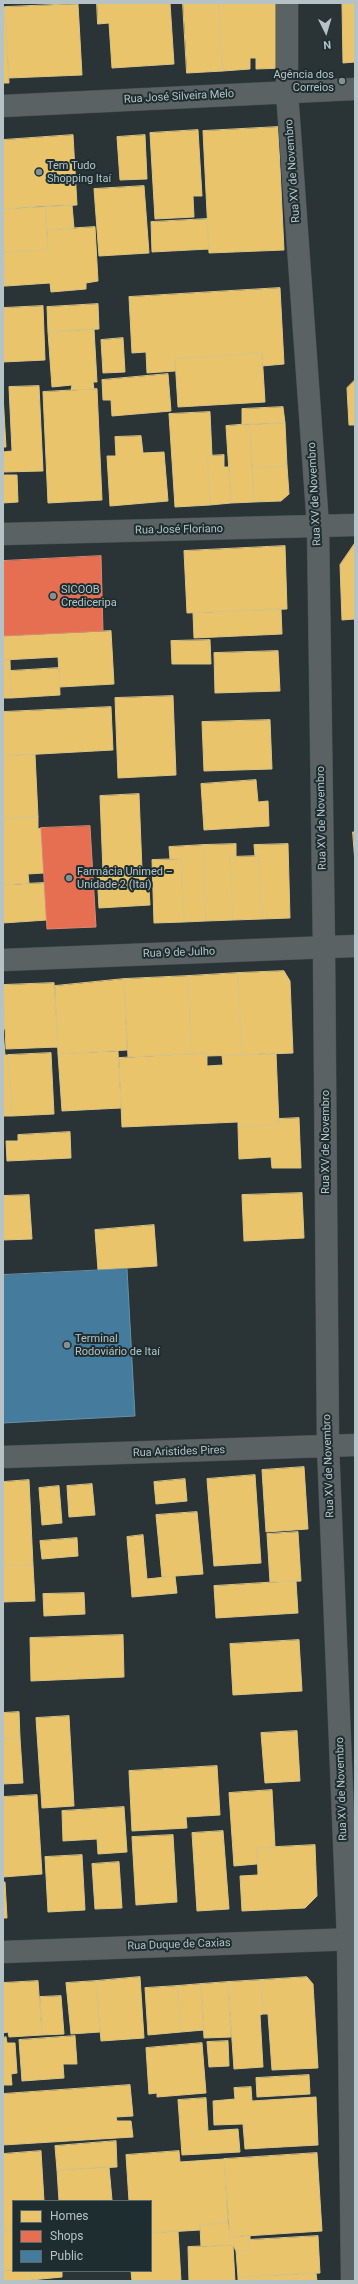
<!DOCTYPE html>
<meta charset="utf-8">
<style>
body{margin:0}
#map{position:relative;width:358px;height:2284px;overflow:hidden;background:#2a3436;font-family:Roboto,sans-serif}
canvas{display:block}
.frame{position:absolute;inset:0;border:4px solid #b5c3c6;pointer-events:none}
.legend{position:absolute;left:12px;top:2200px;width:140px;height:72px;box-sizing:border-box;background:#1e2d2f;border:1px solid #5a696b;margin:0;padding:5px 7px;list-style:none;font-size:12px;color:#b5c3c6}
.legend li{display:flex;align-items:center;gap:8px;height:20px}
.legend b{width:20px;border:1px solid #5a696b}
.north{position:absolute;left:306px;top:12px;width:40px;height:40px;-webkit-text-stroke:3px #1e2d2f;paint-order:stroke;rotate:175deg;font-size:11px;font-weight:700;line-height:16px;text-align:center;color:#b5c3c6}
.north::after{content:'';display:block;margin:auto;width:14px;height:18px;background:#b5c3c6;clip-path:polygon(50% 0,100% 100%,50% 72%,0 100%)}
</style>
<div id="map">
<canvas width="358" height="2284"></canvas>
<div class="frame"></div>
<ul class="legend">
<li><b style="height:11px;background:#e9c46a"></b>Homes</li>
<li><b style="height:11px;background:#e76f51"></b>Shops</li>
<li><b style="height:11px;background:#457b9d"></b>Public</li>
</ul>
<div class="north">N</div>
</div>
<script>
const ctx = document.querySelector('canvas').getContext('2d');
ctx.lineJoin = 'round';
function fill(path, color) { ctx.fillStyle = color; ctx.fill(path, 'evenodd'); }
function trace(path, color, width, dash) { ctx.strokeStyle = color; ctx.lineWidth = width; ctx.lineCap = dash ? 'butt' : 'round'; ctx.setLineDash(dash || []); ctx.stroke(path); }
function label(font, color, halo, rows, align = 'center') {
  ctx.font = font + ' Roboto,sans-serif'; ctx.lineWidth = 4; ctx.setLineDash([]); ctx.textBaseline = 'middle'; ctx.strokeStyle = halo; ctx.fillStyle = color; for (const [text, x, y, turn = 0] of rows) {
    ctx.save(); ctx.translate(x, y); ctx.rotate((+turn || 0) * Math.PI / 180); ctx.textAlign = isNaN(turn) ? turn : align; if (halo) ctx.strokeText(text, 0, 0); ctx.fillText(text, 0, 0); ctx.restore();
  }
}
const homes = new Path2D(`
 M97,3h73l4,61 -62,4 -3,-45 -11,1z
 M183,3h35l5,68 -36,2z
 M218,3h63l3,65 -28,1v-11h-6v11l-27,2z
 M355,3v59l-12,1 -1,-59z
 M78,4l4,71 -73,3 -4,-71z
 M3,7h2l4,76h-6z
 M278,127l6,123 -75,3 -6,-122z
 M198,130l4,66h-9l1,21 -39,2 -5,-86z
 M73,135l4,70 -74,4v-69z
 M145,135l2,44 -27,1 -3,-43z
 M144,186l5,67 -50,3 -5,-67z
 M72,205l2,23 -27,2 -2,-24z
 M45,206l3,44 -45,2v-43z
 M207,219l2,30 -57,3 -1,-30z
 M95,227l3,54 -12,2v6l-35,3 -1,-9 -44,3 -2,-34 44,-2 -1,-20z
 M3,252h1l2,34h-3z
 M280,288l4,76 -22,2v-13l-87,6v12l-28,2 -1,-21 -14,1 -3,-56z
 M98,304l1,25 -51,3 -1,-25z
 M43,306l2,54 -42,2v-54z
 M94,329l3,53h-4l1,7 -23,1 1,-5 -20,2 -4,-55z
 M123,338l2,34 -22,1 -2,-33z
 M262,353l3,49 -87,5 -3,-48z
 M168,374l3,37 -59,5 -1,-16h-8l-1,-20z
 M355,380v45h-6l-2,-37z
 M39,386l4,85 -40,1v-20l9,-1 -3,-64z
 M97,389l5,111 -54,3 -5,-111z
 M3,395l3,52h-3z
 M283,407l2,16 -43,2v-16z
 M210,412l2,44h-5l3,49 -35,2 -6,-93z
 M285,423l2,43 -35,2 -2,-44z
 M250,424l4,78 -23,1 -5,-77z
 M141,436l2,17 21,-1 4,49 -58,5 -3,-50h9l-1,-19z
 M224,455v12h5l2,36 -21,2 -3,-49z
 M287,466l2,28 -8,7 -27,1 -2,-34z
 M3,475h14l1,27 -15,1z
 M355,543v76l-13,1 -2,-55z
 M285,546l2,63 -100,4 -3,-62z
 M281,609l1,25 -88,4 -1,-25z
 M111,631l3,53 -54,3 -2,-30 -55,3v-24z
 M210,640l1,24h-39l-1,-23z
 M278,651l2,40 -65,2 -1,-40z
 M3,660h7l1,38h-8z
 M59,668l1,27 -49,3 -1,-27z
 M173,696l3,79 -58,3 -3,-80z
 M111,707l2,43 -110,6v-44z
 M270,720l2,49 -68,2 -2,-49z
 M35,754l3,63 -35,2v-63z
 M256,780l2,22 10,-1 1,25 -65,4 -3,-46z
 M139,794l3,76 -39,2 -3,-76z
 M38,817v12l3,-1 3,45 -16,1 1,9 -26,2v-66z
 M353,832h2v30z
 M236,844v13h-6l3,63 -27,1 -3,-76z
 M288,844l2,74 -28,1 -3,-63h-4l-1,-11z
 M203,845l3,76 -22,1 -3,-63h-11l-1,-12z
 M259,856l3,63 -29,1 -3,-63z
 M181,859l3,63 -30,1 -2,-63z
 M148,870l2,35 -51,3 -2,-35z
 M44,883l3,37 -44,3v-38z
 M284,971l6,10 3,72 -51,2 -4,-82z
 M238,973l4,82 -35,1v-3l-15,1 -4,-78z
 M188,976l4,78 -64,3 -4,-78z
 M124,979l3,71 -69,4 -3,-68z
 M54,983l4,64 -52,2 -3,-64z
 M3,984l2,45h-2z
 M3,1029l2,26h-2z
 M118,1051l3,57 -59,3 -4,-57z
 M51,1053l3,61 -42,2 -4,-61z
 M207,1053v13l16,-1 -1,-9 54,-3 3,72 -41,2v-5l-116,5 -3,-69z
 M3,1055h5l4,61h-9z
 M299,1118l2,50h-29l-1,-11 -32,2 -1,-32 41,-2v-6z
 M70,1132l1,26 -64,3 -1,-20h12v-6z
 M302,1193l2,45 -60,3 -2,-46z
 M29,1195l3,44 -29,1v-44z
 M154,1225l3,41 -59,4 -3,-40z
 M304,1467l4,62 -42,3 -4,-62z
 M255,1475l6,88 -47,3 -7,-87z
 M185,1479l2,22 -31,3 -2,-22z
 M29,1480l4,85 -30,1v-84z
 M92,1484l3,31 -26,2 -2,-31z
 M59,1486l3,37 -20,2 -3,-37z
 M197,1512l6,62 -41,3 -6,-62z
 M298,1532l3,49 -31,1 -3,-48z
 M143,1535l4,44 28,-3 2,17 -45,4 -5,-60z
 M77,1538l1,18 -36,3 -2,-18z
 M33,1565l2,36 -32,1v-36z
 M296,1581l2,32 -82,5 -2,-32z
 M84,1593l1,21 -41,2 -1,-22z
 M123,1635l1,42 -93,4 -1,-43z
 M299,1640l3,51 -69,4 -3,-51z
 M19,1712l1,26 -17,1v-26z
 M69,1716l5,90 -32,2 -6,-90z
 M297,1731l3,50 -35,2 -4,-50z
 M20,1738l3,45 -20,1v-45z
 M217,1766l3,49 -34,2 1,11 -55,3 -3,-60z
 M272,1790l3,57 -18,1v16l-23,2 -5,-73z
 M37,1795l5,79 -39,3v-80z
 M124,1807l3,45 -29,2 -1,-15 -34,2 -1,-30z
 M223,1831l6,78 -32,2 -5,-78z
 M173,1835l4,67 -41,3 -4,-68z
 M315,1845l2,51 -12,12 -63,3 -2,-35 18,-1 -1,-27z
 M82,1855l3,55 -37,2 -3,-55z
 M119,1862l3,46 -27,1 -3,-45z
 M3,1882h2l2,36h-4z
 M140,1977l4,61 -43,3 -5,-60z
 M307,1977l6,7 5,84 -46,2 -4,-56h-5l-2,-34z
 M261,1980l2,34 -3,1 3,52 -29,2 -6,-87z
 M38,1981l4,54 -33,2 -1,-5 -5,1v-50z
 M96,1981l4,51 -29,2 -5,-51z
 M228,1982l3,55 -27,1 -3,-54z
 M201,1984l3,46 -23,2 -4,-46z
 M177,1986l4,46 -33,3 -3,-47z
 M61,1996l3,38 -22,1 -2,-38z
 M75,2036l2,28h-14l1,14 -42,3 -3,-41z
 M6,2037l1,6h8l2,30 -6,1 1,11h-9v-47z
 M228,2041l1,25 -20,1 -2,-25z
 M202,2043l4,50 -49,4v-4l-8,1 -3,-46z
 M309,2075l1,19 -53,3 -1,-19z
 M130,2085l3,31 -17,1 1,4h14l2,16 -130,8v-51z
 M251,2087l1,14 64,-4 2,48 -73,4 -2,-25 -29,1 -1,-24 22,-2 -1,-11z
 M206,2098l2,33 30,-2 2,23 -58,3 -4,-55z
 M116,2141l1,26 -60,3 -2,-24z
 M41,2151l3,50h-31v29l-10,1v-77z
 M179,2151l1,11 44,-3 4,64 -28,2v5l-49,3v-32h-22l-3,-46z
 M317,2153l5,78 -92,6 -6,-78z
 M109,2167l3,33 -53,1 -2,-31z
 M228,2223l2,14 20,-2v5h-2l1,11h-13l-3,-6 -32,2 -1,-22z
 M13,2230v40h-10v-39z
 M178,2231l3,50h-49l-1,-10h20v-38z
 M318,2236l2,37 -82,4 -2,-26h13l-1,-11z
 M233,2245l2,36h-46l-1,-34z
 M3,2270l28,1v10h-28z
 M31,2271h31v6l-31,3z
 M316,2273l1,8h-79v-4z`);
const shops = new Path2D(`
 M101,556l2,75 -100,5v-75z
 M90,826l6,101 -49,2 -6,-101z`);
const public = new Path2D(`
 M127,1269l8,147 -132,7v-148z`);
const street = new Path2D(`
 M287,3v89l31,434 6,422 4,498 20,493 4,342
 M3,106l352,-17
 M3,534l352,-9
 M3,960l352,-14
 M3,1457l352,-12
 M3,1952l352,-13`);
const markers = [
 [342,81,4,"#849194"],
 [39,172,4,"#849194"],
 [53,596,4,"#849194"],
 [69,878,4,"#849194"],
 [67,1345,4,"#849194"]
];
const poiNames = [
 ["Agência dos",334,75,"right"],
 ["Correios",334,88,"right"],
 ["Tem Tudo",47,166],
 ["Shopping Itaí",47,179],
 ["SICOOB",61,590],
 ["Crediceripa",61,603],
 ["Farmácia Unimed –",77,872],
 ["Unidade 2 (Itaí)",77,885],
 ["Terminal",75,1339],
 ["Rodoviário de Itaí",75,1352]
];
const streetNames = [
 ["Rua José Silveira Melo",179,97,-3],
 ["Rua XV de Novembro",293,171,-94],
 ["Rua XV de Novembro",315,494,-93],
 ["Rua José Floriano",179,530,-1],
 ["Rua XV de Novembro",322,818,-91],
 ["Rua 9 de Julho",179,953,-2],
 ["Rua XV de Novembro",326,1142,-90],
 ["Rua Aristides Pires",179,1452,-2],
 ["Rua XV de Novembro",329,1466,-92],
 ["Rua XV de Novembro",342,1789,-92],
 ["Rua Duque de Caxias",179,1945,-2]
];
fill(homes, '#e9c46a');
trace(homes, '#d9c486', 1);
fill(shops, '#e76f51');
trace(shops, '#d88874', 1);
fill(public, '#457b9d');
trace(public, '#6791a9', 1);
trace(street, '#484f50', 23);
trace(street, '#5a6263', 22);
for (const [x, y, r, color] of markers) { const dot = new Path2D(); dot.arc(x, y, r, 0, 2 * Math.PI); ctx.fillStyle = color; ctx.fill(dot); trace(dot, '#1e2d2f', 1.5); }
label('11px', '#b5c3c6', '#1e2d2f', poiNames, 'left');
label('11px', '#b5c3c6', '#1e2d2f', streetNames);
</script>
